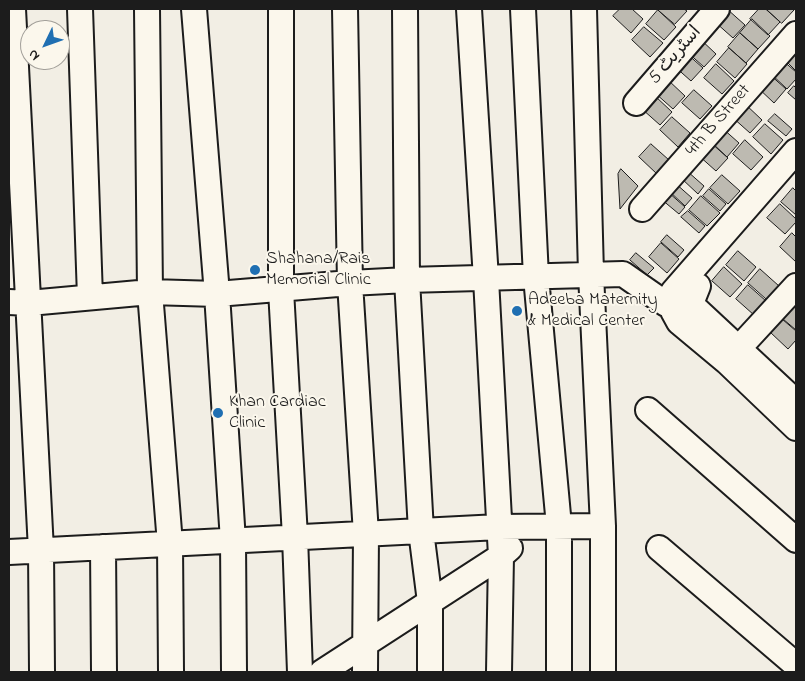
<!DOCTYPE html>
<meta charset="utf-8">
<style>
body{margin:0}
#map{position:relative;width:805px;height:681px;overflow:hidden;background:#f2eee4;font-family:"Indie Flower",sans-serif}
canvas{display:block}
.frame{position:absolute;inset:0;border:10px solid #1c1c1c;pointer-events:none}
.north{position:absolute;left:20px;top:20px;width:50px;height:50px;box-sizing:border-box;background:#fbf7ec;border:1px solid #a29f99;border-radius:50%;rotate:228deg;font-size:14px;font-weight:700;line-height:20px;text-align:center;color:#1c1c1c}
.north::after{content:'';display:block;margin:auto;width:18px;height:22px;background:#1f6fb2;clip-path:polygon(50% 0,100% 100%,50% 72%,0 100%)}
</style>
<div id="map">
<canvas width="805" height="681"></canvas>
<div class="frame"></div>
<div class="north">N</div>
</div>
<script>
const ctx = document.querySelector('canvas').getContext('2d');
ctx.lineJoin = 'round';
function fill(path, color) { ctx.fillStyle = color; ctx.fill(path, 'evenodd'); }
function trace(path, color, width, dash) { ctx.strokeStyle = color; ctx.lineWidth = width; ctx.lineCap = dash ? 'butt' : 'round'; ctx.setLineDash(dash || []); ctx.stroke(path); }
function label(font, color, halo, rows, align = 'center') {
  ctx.font = font + ' "Indie Flower","Playpen Sans Arabic",sans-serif'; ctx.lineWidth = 4; ctx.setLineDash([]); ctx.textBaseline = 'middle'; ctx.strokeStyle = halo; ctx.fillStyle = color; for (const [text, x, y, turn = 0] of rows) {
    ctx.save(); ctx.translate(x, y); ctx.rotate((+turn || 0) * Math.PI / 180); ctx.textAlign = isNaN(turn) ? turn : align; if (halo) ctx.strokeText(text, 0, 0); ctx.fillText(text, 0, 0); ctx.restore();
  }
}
const building = new Path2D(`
 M620,9h12l11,10 -12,14 -18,-17z
 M657,9h27l3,2 -12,13z
 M727,9l18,16 -12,13 -18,-16z
 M759,9h7l14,13 -12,13 -18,-16z
 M766,9h27l1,1 -12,13z
 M658,10l18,17 -12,13 -18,-16z
 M752,19l18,17 -12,13 -18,-16z
 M644,27l19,16 -13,14 -18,-17z
 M740,33l18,16 -12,14 -18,-16z
 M698,37l18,17 -12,13 -18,-16z
 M796,46v25l-14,-14z
 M729,48l18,16 -12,14 -18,-16z
 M685,52l18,16 -12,13 -18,-16z
 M781,59l15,13v7l-9,10 -18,-17z
 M716,64l18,17 -12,13 -18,-16z
 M768,73l18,16 -12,14 -18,-17z
 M667,79l18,17 -12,13 -18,-16z
 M794,86l2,2v12l-8,-7z
 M694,90l18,16 -12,13 -18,-16z
 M654,95l18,17 -12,13 -18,-16z
 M744,103l18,17 -12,13 -18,-16z
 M775,114l17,15 -6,7 -18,-15z
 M672,117l18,16 -12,14 -18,-17z
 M765,124l18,16 -12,14 -18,-17z
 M721,127l18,16 -12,14 -18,-17z
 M745,140l18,17 -12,13 -18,-16z
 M710,142l18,16 -12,13 -18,-16z
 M651,144l18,16 -12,14 -18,-17z
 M621,169l17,17 -18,23 -2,-35z
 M687,171l17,15 -6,8 -17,-16z
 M722,175l18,16 -12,13 -18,-16z
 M675,183l17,15 -7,8 -17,-16z
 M793,188l3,3v24l-15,-13z
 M709,189l17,15 -6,7 -17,-15z
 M668,192l17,15 -6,7 -18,-15z
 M701,196l19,17 -13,13 -18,-16z
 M780,204l16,15v3l-11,12 -18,-16z
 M688,211l17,15 -6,7 -18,-16z
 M792,233l4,4v25l-16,-15z
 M667,235l17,15 -6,7 -17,-15z
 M661,243l18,16 -12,14 -18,-16z
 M738,251l18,16 -12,14 -18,-16z
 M636,253l18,15 -7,7 -17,-15z
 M724,267l18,17 -12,13 -18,-16z
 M760,269l19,17 -13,13 -18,-16z
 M748,285l18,16 -12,14 -18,-16z
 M795,305l1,1v24l-13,-11z
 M782,319l14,12v9l-8,9 -18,-17z`);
const minor = new Path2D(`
 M13,9l28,541 1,122
 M80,9l10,288
 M147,9l3,283 20,252 1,128
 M194,9l23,285 16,247 1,131
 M281,9v281l14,247 5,135
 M345,9l5,274 16,251 -1,138
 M405,9l2,271 14,251 9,71v70
 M469,9l17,270 15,277 -2,116
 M523,9l13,268 23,249v146
 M584,9l7,265 12,252v146
 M636,103l81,-94
 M796,151l-123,141 -1,8 1,11 6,11 48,40 69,66
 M642,209l154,-175
 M698,286l-6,15 3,7 101,94
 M9,302l20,1 121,-11 67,2 133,-11 57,-3 216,-6 43,30 6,1 20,-4
 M738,349l58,-63
 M648,410l148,130
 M103,547l1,125
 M659,548l137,117
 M9,552l490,-25 104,-1
 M322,672l179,-116 9,-8`);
const markers = [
 [255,270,6,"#1f6fb2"],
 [517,311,6,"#1f6fb2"],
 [218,413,6,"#1f6fb2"]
];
const streetNames = [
 ["اسٹریٹ 5",676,56,-49],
 ["4th B Street",719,121,-49]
];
const poiNames = [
 ["Shahana/Rais",266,260],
 ["Memorial Clinic",266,281],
 ["Adeeba Maternity",528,301],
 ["& Medical Center",528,322],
 ["Khan Cardiac",229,403],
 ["Clinic",229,424]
];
fill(building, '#bdbab1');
trace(building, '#1c1c1c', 1);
trace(minor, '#1c1c1c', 28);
trace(minor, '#fbf7ec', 24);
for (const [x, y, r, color] of markers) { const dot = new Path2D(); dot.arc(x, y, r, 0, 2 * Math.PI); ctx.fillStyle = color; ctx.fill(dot); trace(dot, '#fbf7ec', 2); }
label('18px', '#1c1c1c', '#fbf7ec', streetNames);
label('18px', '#1c1c1c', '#fbf7ec', poiNames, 'left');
</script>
